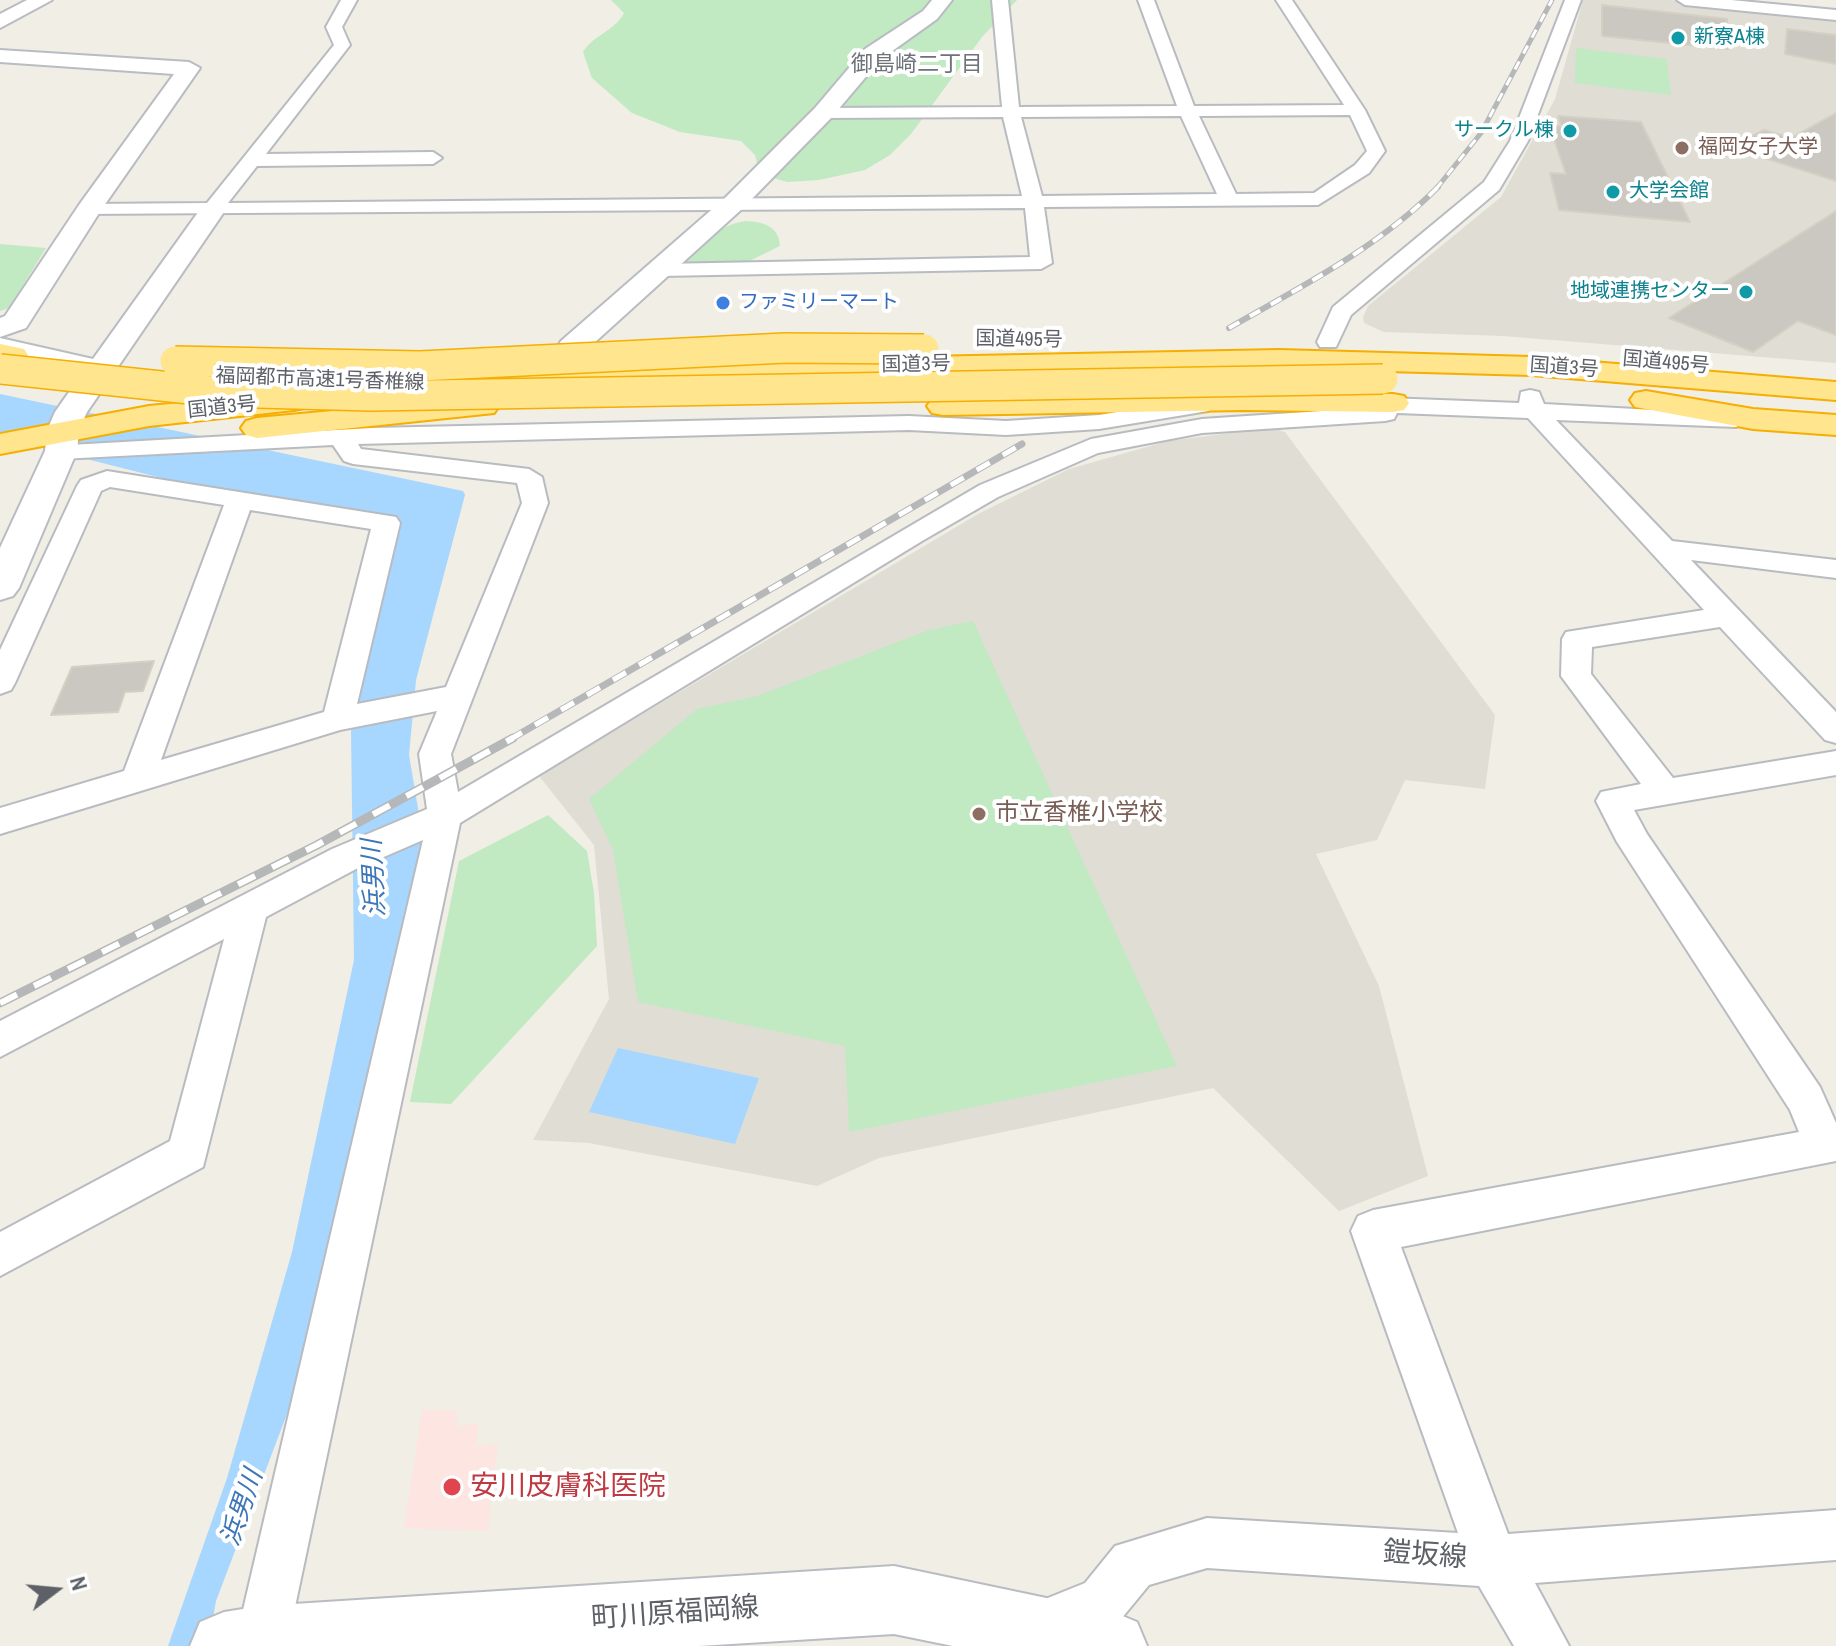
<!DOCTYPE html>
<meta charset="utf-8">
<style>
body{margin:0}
#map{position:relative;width:1836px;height:1646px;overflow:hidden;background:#f0eee5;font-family:"Archivo Narrow",sans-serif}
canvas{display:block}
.north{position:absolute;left:16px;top:1550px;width:80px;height:80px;-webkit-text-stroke:6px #fff;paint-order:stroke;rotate:74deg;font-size:22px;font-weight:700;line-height:32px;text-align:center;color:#5d6167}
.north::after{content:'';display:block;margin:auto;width:28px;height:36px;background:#5d6167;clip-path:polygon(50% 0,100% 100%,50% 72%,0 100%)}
</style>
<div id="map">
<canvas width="1836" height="1646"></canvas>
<div class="north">N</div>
</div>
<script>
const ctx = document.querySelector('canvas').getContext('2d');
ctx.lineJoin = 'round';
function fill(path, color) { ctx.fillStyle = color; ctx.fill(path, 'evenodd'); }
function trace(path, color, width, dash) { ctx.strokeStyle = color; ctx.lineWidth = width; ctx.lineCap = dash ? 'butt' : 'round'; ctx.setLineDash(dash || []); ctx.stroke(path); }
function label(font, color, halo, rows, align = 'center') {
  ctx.font = font + ' "Archivo Narrow","Noto Sans JP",sans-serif'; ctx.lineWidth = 8; ctx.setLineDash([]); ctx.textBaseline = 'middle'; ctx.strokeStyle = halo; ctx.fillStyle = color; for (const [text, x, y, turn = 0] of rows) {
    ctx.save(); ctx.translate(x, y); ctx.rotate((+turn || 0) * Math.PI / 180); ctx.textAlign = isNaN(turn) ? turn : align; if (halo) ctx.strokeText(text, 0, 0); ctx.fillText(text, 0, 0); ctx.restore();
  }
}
const education = new Path2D(`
 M1583,0h87l166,18v345l-333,-27 -119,-4 -20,-9 -1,-6 5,-11 133,-109 54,-98z
 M1271,428l14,4 210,283 -10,74 -80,-9 -28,60 -61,14 63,132 49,190 -89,35 -126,-123 -334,70 -62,28 -228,-43 -56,-3 76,-141 -15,-154 -55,-69 439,-262 91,-45 99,-28z`);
const medical = new Path2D(`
 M422,1410h33l3,16 20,-2 -1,21 21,-1 -10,87 -84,-3z`);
const green = new Path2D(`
 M611,0h406l-35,37 -71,97 -21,21 -25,15 -46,10 -32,2 -27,-8 -5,-19 -14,-14 -61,-9 -48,-19 -40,-35 -9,-26c10,-17 32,-21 41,-39z
 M1576,48l91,11 4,36 -96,-12z
 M746,221c17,1 33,5 34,25l-45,22h-55c21,-21 35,-43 66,-47z
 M0,244l46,4 -37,60 -9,3z
 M973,621l204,445 -328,66 -4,-86 -207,-44 -25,-152 -24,-51 108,-90 60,-13 172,-66z
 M548,815l39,36 7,42 3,53 -146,158 -41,-2 49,-241z`);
const water = new Path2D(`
 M0,394l463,97 2,4 -49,185 -7,75 14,83 -125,547 -82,216 -8,45h-40l59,-168 65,-226 62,-292 -3,-229 47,-207 -209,-39 -189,-48z
 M618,1048l141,30 -24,66 -146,-32z`);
const building = new Path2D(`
 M1602,5l125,14 1,30 -126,-13z
 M1787,29l49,6v29l-51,-10z
 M1836,113v68l-105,-34 33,-17 27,8z
 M1558,116l83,6 49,100 -131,-12 -9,-37 16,1 -17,-49 12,1z
 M1836,211v124l-38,-14 -45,31 -84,-34z
 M154,661l-11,30 -18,1 -7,20 -67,3 21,-48z`);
const street = new Path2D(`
 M341,0h16l-15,27 8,18 -84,109 167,-2 9,6 -9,6 -176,2 -29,37 794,-7 -19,-79 -180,1 -9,-5 9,-5 179,-1 -10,-107h16l11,107 158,-1 -39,-106h16l40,106 150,-1 -68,-105h16l73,110 20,41 -16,22 -51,32 -274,2 8,56 -11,6 -381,7 -11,-6 11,-6 370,-7 -5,-49 -944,6 -3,-4 10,-6 119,-1 127,-158 -8,-18zM1350,115l17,36 -12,14 -41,28 -78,1 -37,-78zM1181,116l36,78 -175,2 -21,-79z
 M1565,0h16l-53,141 -29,49 -148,125 -15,32h-16l-3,-5 16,-35 151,-125 26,-41z
 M1677,0h54l105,10v10l-151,-15z
 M1530,390l9,2 5,12 201,11 3,5 -12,7 -180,-7 116,121 164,19v18l-145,-18 145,152v31l-11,-3 -105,-113 -128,20 -1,27 82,104 163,-27v24l-202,35 13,24 173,253 16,36v38l-435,86 107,287 328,-24v50l-301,23 34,63h-55l-35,-60 -272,-18 -58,17 -28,34 -55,25h-38l-7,-19 7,-19 57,-23 30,-37 92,-28 251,15 -107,-302 7,-15 15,-6 426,-78 -9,-22 -173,-268 -21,-41 5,-9 40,-8 -80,-108 1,-37 4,-7 138,-22 -176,-192 -131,-5 -3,6 -9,2 -183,12 -104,20 -100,44 -76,44 -462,282 -172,817 -2,6h-48l-2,-6 187,-800 -67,29 -90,48 -63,250 -203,109v-44l170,-91 54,-202 -224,118v-36l332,-172 95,-40 -8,-55 18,-43 -97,19 -340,104v-26l124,-37 100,-266 -114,-18 -9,4 -86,192 -4,7 -11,4v-44l77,-164 4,-6 26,-9 289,46 4,6 -43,181 89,-17 76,-184 -5,-20 -164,-19 -9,-3 -11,-16 -272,14 -13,-8 4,-5 320,-18 537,-12 97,5 93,-6 109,-18 12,7 -12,7 -109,18 -93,6 -97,-5 -551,14 3,5 168,20 13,8 6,26 -97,251 7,38 522,-307 111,-46 111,-20 150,-10 -3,-5 3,-5 9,-2 158,6 2,-11zM250,510l121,19 -47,183 -163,48z`);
const secondary = new Path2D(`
 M27,0h25l-52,28v-14z
 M932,0h20l-15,19 -56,40 -50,59 -88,90 -160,145h-22l-4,-6 4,-6 164,-143 90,-90 50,-59 58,-38z
 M0,50l189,12 11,6 -99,142 -75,118 -26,9v-19l5,-2 74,-111 95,-131 -174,-12z
 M213,201l13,8 -139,203 -8,18 -2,21 -58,137 -6,8 -13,4v-52l45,-97 2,-21 8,-18 26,-37 -81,-19v-18l93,21 111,-155z
 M894,1566l219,46 24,10 10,24h-194l-59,-12 -195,12h-509l10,-24 24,-10 38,-6z`);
const highway = new Path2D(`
 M0,344l24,5 4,6 -4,6 -24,1z
 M1279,350l252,7 305,25v18l-305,-25 -252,-7 -715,14 -122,13 -11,-2 -5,-7 5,-7 11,-2 122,-13z
 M395,360l11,3 4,6 -4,6 -105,18 9,8 -5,7 -11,2 -145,16 -149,28v-20l149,-28 104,-10 -4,-6 5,-7z
 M1646,391l107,18 83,6v20l-83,-6 -118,-22 -5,-7 5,-7z
 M1244,392l149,2 11,2 5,7 -5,7 -11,2 -149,-2 -301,5 -11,-2 -5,-7 5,-7 11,-2z
 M483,397l11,2 5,7 -5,7 -237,25 -11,-3 -5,-7 5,-7 11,-3z`);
const railFar3 = new Path2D(`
 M1436,189l45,-56 71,-133`);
const railFar2 = new Path2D(`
 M1229,328c72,-41 150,-81 209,-141`);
const railFar1 = new Path2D(`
 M509,740l513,-296`);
const rail = new Path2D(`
 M0,1003l317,-158 196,-107`);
const highwayBridge = new Path2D(`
 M175,361l245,5 365,-18 139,1
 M0,369l218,23 154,4 1011,-17`);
const markers = [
 [1678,38,8,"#0f9aa8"],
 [1570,131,8,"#0f9aa8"],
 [1682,148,8,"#8d6e63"],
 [1613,192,8,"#0f9aa8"],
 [1746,292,8,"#0f9aa8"],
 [723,303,8,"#3f7fe0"],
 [979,814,8,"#8d6e63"],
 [452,1487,10,"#e0444e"]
];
const farCulturenames = [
 ["新寮A棟",1694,38],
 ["サークル棟",1554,131,"right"],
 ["大学会館",1629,192],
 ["地域連携センター",1730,292,"right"]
];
const farEducationnames = [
 ["福岡女子大学",1698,148]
];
const farShopnames = [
 ["ファミリーマート",739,303]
];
const farStreetnames = [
 ["国道495号",1019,340,1],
 ["国道495号",1666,363,5],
 ["国道3号",916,365,-1],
 ["国道3号",1564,368,4],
 ["福岡都市高速1号香椎線",320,380,2],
 ["国道3号",222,408,-6]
];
const farNeighbourhoodnames = [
 ["御島崎二丁目",917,65]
];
const educationNames = [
 ["市立香椎小学校",995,814]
];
const waterNames = [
 ["浜男川",375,878,-93],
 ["浜男川",243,1508,-71]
];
const nearHealthnames = [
 ["安川皮膚科医院",470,1487]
];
const nearStreetnames = [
 ["鎧坂線",1425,1556,4],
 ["町川原福岡線",675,1614,-4]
];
fill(education, '#e0ddd4');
fill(medical, '#fde5e2');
fill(green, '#c1e9c2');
fill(water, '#a7d7ff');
fill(building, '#cbc8c2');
trace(building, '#d5d0c3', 2);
trace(street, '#b8bbc0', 4);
trace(secondary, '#b9bcc2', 4);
trace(highway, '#f6ae00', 4);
fill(street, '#fff');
fill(secondary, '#fff');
fill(highway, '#ffe58e');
trace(railFar3, '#b6b7b8', 5);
trace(railFar2, '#b6b7b8', 6);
trace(railFar1, '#b6b7b8', 7);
trace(rail, '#b6b7b8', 9);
trace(railFar3, '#fff', 3, [9]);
trace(railFar2, '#fff', 4, [12]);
trace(railFar1, '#fff', 5, [15]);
trace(rail, '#fff', 6, [19]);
trace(highwayBridge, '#f6ae00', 32, []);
trace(highwayBridge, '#ffe58e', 29);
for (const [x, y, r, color] of markers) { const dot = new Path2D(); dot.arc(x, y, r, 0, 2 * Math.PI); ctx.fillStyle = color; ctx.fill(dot); trace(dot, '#fff', 3); }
label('20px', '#0d838f', '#fff', farCulturenames, 'left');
label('20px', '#785e54', '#fff', farEducationnames, 'left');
label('20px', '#366cbe', '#fff', farShopnames, 'left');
label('20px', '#5d6167', '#fff', farStreetnames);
label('22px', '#6e7379', '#fff', farNeighbourhoodnames);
label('24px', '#785e54', '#fff', educationNames, 'left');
label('italic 26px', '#3d76b7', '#fff', waterNames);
label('28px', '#be3a42', '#fff', nearHealthnames, 'left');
label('28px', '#5d6167', '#fff', nearStreetnames);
</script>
